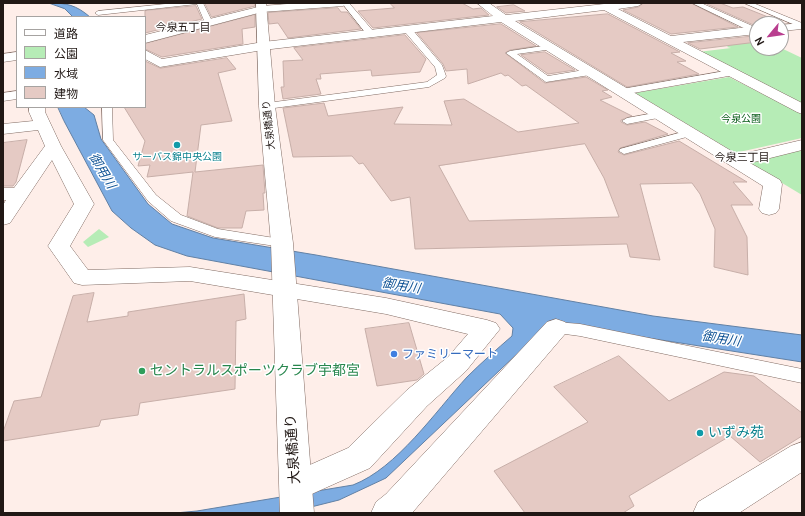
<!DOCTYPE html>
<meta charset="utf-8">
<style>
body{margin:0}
#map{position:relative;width:805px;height:516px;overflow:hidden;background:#feeee9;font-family:Cabin,"Noto Sans JP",sans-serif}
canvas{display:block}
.frame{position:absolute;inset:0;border:4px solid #211815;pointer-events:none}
.legend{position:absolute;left:16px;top:16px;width:130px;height:92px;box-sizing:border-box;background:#fff;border:1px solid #a6a3a1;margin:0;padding:5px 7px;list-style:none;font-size:12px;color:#211815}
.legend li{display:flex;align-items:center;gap:8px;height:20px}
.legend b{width:20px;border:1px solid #a6a3a1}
.north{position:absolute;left:749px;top:16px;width:40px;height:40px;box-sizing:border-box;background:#fff;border:1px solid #a6a3a1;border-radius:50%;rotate:241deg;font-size:11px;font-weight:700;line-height:16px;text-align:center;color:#211815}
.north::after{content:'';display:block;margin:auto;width:14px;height:18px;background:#b93e8f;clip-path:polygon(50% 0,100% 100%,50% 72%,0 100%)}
</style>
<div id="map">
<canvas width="805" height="516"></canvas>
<div class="frame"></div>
<ul class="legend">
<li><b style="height:5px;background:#fff"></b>道路</li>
<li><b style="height:11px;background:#b6ecb6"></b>公園</li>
<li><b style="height:11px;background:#7dace2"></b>水域</li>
<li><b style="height:11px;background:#e5cac4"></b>建物</li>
</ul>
<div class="north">N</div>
</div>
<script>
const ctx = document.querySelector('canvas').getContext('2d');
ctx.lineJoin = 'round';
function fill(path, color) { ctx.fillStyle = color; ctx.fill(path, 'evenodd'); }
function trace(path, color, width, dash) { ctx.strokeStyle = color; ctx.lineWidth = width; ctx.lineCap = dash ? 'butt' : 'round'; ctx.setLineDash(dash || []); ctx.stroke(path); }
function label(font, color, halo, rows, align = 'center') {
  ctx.font = font + ' Cabin,"Noto Sans JP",sans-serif'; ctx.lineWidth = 3; ctx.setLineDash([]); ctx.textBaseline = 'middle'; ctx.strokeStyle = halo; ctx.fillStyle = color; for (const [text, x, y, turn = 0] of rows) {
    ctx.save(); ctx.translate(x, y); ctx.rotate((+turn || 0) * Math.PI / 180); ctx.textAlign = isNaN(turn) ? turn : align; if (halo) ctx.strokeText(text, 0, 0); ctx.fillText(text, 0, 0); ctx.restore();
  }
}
const green = new Path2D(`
 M757,42v6h24l21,10v47l-104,-53 33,-4 -4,-1 4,-4z
 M729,77l73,37v24l-67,15 -100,-60z
 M802,150v45l-53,-32z
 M99,229l10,8 -21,10 -5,-5z`);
const water = new Path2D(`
 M49,3c18,0 27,2 41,14h-17l-8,-8z
 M58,107h26l10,8 7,24 47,65 24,20 41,14 103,17 337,61 149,19v27l-243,-38 -21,10 -152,144 -47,22 -52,13h-112l22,-2 156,-26c44,-17 82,-73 114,-108 14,-14 30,-28 45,-41l1,-8 -13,-14 -313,-58 -32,-11 -24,-17 -19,-17 -48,-90z`);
const building = new Path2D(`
 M205,3h50v3l-43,11z
 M390,3h72l11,6 8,-1 8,7 -116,13 -15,-17 36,-3z
 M644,3h47l47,24 -67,7 -48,-24 15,-3z
 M705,3h15l13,5 10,-1 40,16 -29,2z
 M514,5l11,6 -19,2 -9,-6z
 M196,6l6,13 -57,14v-22z
 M338,8l3,4h6l14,17 -73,9 -10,-15 -9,1 -1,-11z
 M608,14l72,38 -9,1 15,8 -9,1 22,12 -72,13 -107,-65z
 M255,15v12l-13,2 1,15 -81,13 -17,-8v-5z
 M501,24l35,22 -26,4 -5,3 40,30 41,-6 22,13 -6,1 10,6 -12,3 32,16 -11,4v2l6,3 18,-3 23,12 -48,14 -2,4 6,3 55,-14 68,41h-14l20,23h-22l16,32 1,38 -34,-8 1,-38 -15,-35 -8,-11 -52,1 20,76 -30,-3 -3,-13 -212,5 -5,-52 -19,4 -28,-38 -4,1 -7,-8 -59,1 -10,-49 41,-5 4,13 75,-9 -9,17 58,1 -8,-24 20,-2 54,33 61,-9 -53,-38 -4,1 -14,-11 -3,1 -4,-3 -33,11 -1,-15 -21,2 -3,-7 -26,-31zM585,144l19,34 15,39 -150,4 -30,-55z
 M405,35l21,24 -6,13 -48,4 -1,-6 -51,4 1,5h-5l5,15 -38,5 -2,-12h3l-1,-26 20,-1 -9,-12z
 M757,36v6l-57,7 -12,-6z
 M545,52l30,18 -27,4 -27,-19z
 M227,58l9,11 -18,4 14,48 -31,4 -6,47 68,-7 2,28h-2l1,17 -18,1 -4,17h-24l-31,-12 6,-44 -46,5 3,-12 -12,1 7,-25 -21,-34h21v-46l15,7z
 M27,140l-11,42 -3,4h-10v-43z
 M94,293l-7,29 41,-6v-4l116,-18 2,25 -10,2 -1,68 -95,14 -2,12 -37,5 -2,6 -96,15v-9l11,-31 27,-4 32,-101z
 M409,323l15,51 -7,6 -40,6 -12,-57z
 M619,356l50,45 55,-29 30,4 48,37v23l-42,26 -30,-26 -101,60 5,10 -11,7h-98l-31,-42 94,-49 -34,-35z`);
const service = new Path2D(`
 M175,3h28l10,20 -4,2h-3l-9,-21 -99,11 -3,-2 3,-2z
 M342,3h7l25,29v4h-6z
 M692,3h9l56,25v4h-5z
 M744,3h9l49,20v5z
 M405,28h6l31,37 4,11 -1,2 -16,9 -162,22 -5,-3 5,-3 160,-21 10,-7 -2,-8 -30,-35z
 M550,45l4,2 -1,2 -36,5 31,22 42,-7 4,3 -4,3 -44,7 -40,-29 4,-2z
 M731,70l4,3 -1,2 -112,20 -5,-3 5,-3z
 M102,107h10l1,33 43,55 25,20 37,14 69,11 2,3 -2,3 -5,1 -67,-10 -44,-16 -23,-20 -45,-61z
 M660,112l5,3 -2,2 -36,7 -5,-3 5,-3z
 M690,130l5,3 -1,2 -70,19 -5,-3 1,-2z
 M556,322l24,2 222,45v14l-222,-47 -30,-4 -2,-4 2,-4z`);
const minor = new Path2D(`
 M300,3h48l-5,3 -81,6 -117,31v-8l117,-29z
 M477,3h12l17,12 107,-12h30l-5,3 -20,3 53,27 86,-10v8l-74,8 119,61v11l-5,-2 -193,-102 -89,11 223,134 64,-15v10l-52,13 30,17 2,4 -3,25 -3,4 -7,2 -7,-2 -3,-4 4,-23 -262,-164 -238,28 -103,17 -15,-8v-9l17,9 101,-17 230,-26z
 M802,23v6l-21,2v-6z
 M17,52v8l-14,2v-8z
 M17,91v8l-14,2v-8z
 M29,107h16v5l16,34 33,58 -24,42 18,24 102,-3 196,31 101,22 9,3 4,6 -34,42 -39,35 -57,62 -74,33 -11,-5 -5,-10 5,-10 63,-28 59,-58 41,-33 20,-23 -82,-20 -196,-33 -108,4 -8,-2 -26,-37 26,-42 -22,-44 -42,63 -7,2v-20l3,-5h-3v-12h11l31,-42 -7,-16 -35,4v-10l30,-3 -4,-9z
 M556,319l9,3 4,6 -4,6 -153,179h-41l5,-11 10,-8 161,-172z
 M802,442v30l-63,41h-46l5,-11 93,-56z`);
const tertiary = new Path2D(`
 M256,3h10l9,103 18,137 21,270h-34l-9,-270 -12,-137z`);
const markers = [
 [177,145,4,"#0f9aa8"],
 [394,354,4,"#3f7fe0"],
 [142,371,4,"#2e9e5b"],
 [700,433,4,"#0f9aa8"]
];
const farParknames = [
 ["今泉公園",741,119]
];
const farStreetnames = [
 ["大泉橋通り",269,125,-96]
];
const farCulturenames = [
 ["サーパス錦中央公園",177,157]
];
const farNeighbourhoodnames = [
 ["今泉五丁目",183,28],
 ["今泉三丁目",742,158]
];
const shopNames = [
 ["ファミリーマート",402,354]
];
const waterNames = [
 ["御用川",102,171,59],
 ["御用川",401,286,9],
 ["御用川",721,339,9]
];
const nearLeisurenames = [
 ["セントラルスポーツクラブ宇都宮",150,371]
];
const nearCulturenames = [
 ["いずみ苑",708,433]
];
const nearStreetnames = [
 ["大泉橋通り",293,449,-94]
];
fill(green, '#b6ecb6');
fill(water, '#7dace2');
trace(water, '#6180a4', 1);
fill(building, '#e5cac4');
trace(building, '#c7aea8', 1);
trace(service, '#816b63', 1);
trace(minor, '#816b63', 1);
trace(tertiary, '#816b63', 1);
fill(service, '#fff');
fill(minor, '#fff');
fill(tertiary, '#fff');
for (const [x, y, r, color] of markers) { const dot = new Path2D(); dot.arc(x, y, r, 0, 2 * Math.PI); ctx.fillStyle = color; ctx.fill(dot); trace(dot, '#fff', 1.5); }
label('10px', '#045915', '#fff', farParknames);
label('10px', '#211815', '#fff', farStreetnames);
label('10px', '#0d838f', '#fff', farCulturenames);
label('11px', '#211815', '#fff', farNeighbourhoodnames);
label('12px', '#366cbe', '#fff', shopNames, 'left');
label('italic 13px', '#115496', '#fff', waterNames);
label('14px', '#27864d', '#fff', nearLeisurenames, 'left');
label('14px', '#0d838f', '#fff', nearCulturenames, 'left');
label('14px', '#211815', '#fff', nearStreetnames);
</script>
